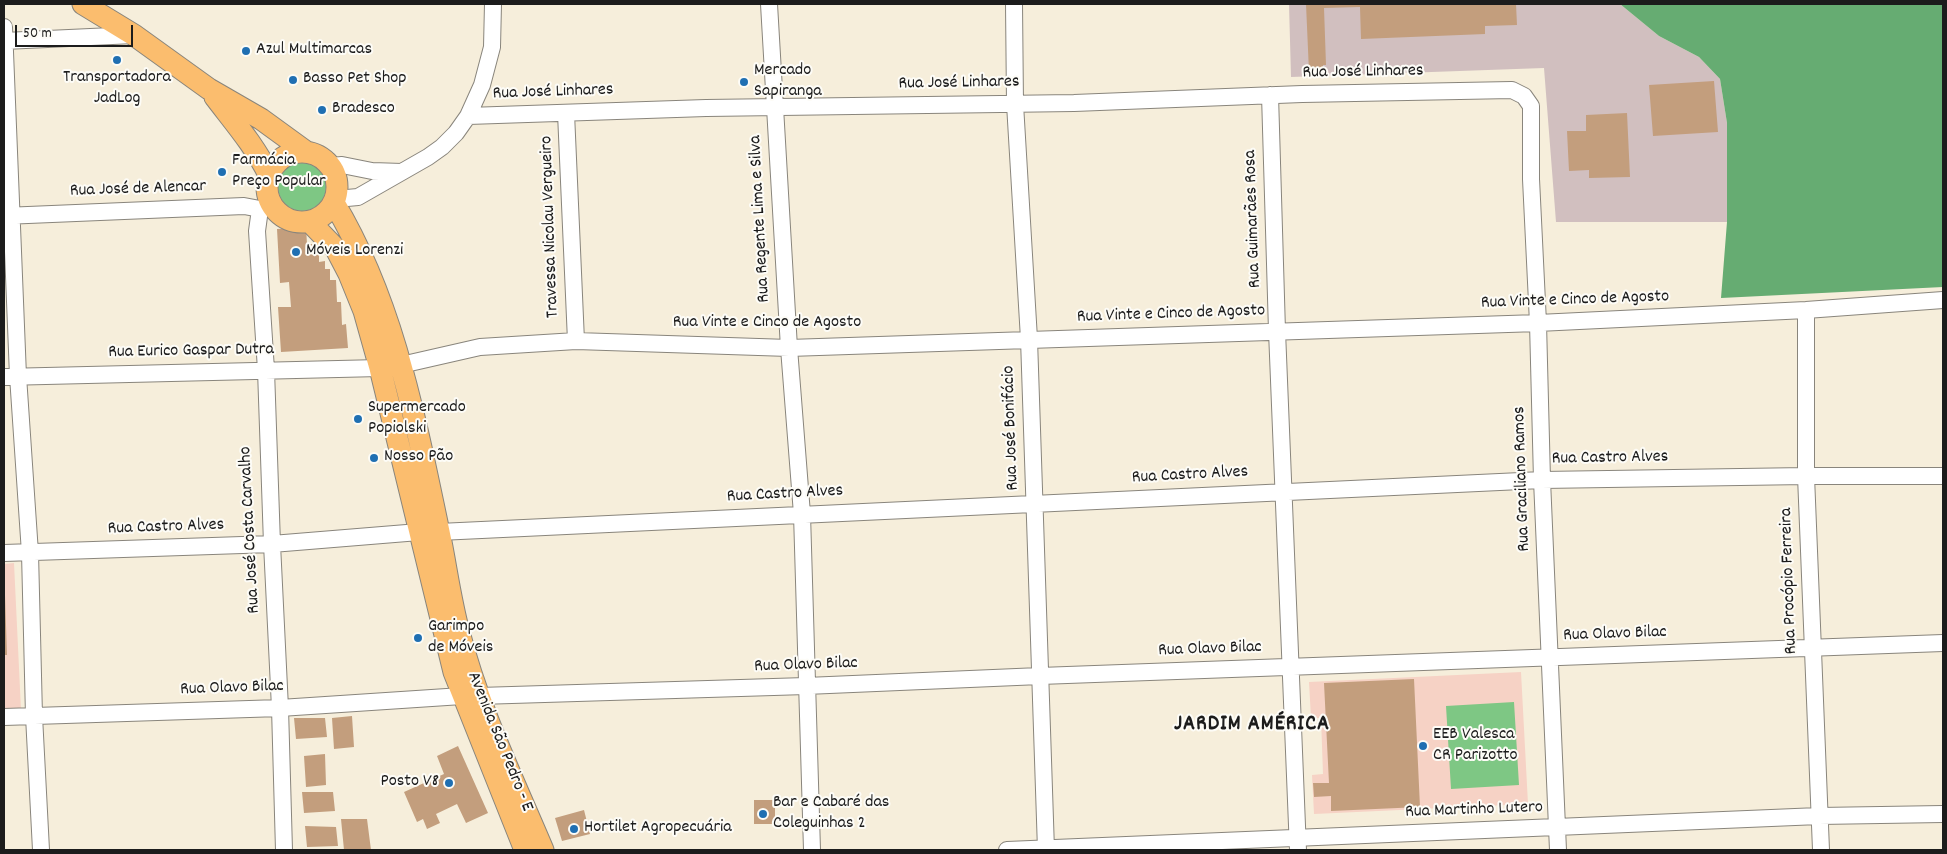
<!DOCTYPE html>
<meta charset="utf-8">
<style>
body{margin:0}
#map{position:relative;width:1947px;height:854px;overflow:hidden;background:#f6eedb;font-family:Dekko,sans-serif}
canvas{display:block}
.frame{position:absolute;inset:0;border:5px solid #1c1c1c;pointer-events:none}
.scale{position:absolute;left:15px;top:25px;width:118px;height:22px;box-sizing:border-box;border:2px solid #1c1c1c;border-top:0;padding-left:6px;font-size:15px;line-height:18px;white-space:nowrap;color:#1c1c1c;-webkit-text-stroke:4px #fdfcf7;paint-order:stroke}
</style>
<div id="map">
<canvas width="1947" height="854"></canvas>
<div class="frame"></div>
<div class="scale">50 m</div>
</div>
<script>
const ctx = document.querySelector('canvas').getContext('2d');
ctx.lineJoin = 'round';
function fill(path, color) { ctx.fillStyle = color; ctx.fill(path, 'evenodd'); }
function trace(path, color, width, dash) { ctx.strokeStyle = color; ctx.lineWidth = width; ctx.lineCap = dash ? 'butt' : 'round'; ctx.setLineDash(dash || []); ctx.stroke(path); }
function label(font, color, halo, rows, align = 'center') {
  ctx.font = font + ' Dekko,sans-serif'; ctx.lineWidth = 4; ctx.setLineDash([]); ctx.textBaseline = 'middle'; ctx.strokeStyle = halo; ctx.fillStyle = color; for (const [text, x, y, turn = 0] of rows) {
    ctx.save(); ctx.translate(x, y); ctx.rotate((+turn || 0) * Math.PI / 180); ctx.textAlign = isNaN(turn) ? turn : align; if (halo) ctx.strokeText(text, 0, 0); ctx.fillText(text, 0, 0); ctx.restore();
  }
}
const built = new Path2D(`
 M14,563l7,147 -17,1v-147z
 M1521,672l7,132 -214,10 -2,-39 11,-1 -2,-56h-10l-2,-36z`);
const industrial = new Path2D(`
 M1289,4h331l39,32 40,21 21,22 7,44v99h-171l-12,-154 -253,9z`);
const green = new Path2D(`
 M278 187a24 24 0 1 1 48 0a24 24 0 1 1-48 0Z
 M1514,702l5,83 -68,4 -5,-83z`);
const forest = new Path2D(`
 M1620,4h323v283l-222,11 6,-76v-99l-7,-44 -21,-22 -40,-21z`);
const building = new Path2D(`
 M1306,4h210l1,21 -32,1v8l-124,5 -1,-32 -36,1 2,57h-3v7h-14z
 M1714,81l4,51 -65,4 -4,-51z
 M1627,113l3,64 -41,1v-8l-20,1 -2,-40h19v-16z
 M306,227l1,17h6l1,8h5v10l6,-1v8h5v11h6l1,22h4l1,23 4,-1 2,24 -67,4 -3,-45h13l-2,-25 -9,1 -3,-54z
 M4,595h1l2,60h-3z
 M1414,679l6,128 -89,4v-15l-17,1 -1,-14h16l-5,-100z
 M352,716l2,31 -20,2 -2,-31z
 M294,718h31l2,19 -31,2z
 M458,746l30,67 -22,10 -9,-19 -21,10 4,9 -13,6 -4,-10 -6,3 -13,-30 40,-18 -7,-18z
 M325,754l1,31 -20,2 -2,-31z
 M302,792h31l2,19 -31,2z
 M754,800h21v24h-21z
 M584,810l6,24 -28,7 -7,-23z
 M341,819h26l4,31h-27z
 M305,826l31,1 2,19 -31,1z`);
const minor = new Path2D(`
 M769,4l20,344 13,166 10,336
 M1014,4l1,100 14,235 17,511
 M4,27l14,349 12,177 4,163 7,134
 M4,41l130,-6
 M1270,95l7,236 21,519
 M566,113l10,228
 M468,116l238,-8 368,-5 228,-9 210,-4 12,6 7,10v73l7,144 4,157 16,370
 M331,166l11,-1 30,6 30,1
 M336,199l22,-2 70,-40 14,-10 14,-14 12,-17 14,-31 10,-38 1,-43
 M260,209l-3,22 9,139 6,174 8,164 4,142
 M4,216l240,-10 16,3
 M1806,310v166l15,374
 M401,365l79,-18 96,-6 213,7 749,-25 268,-13 137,-10
 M4,377l376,-9
 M439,532l1103,-52 264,-4h137
 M4,553l268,-9 147,-12
 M479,696l327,-10 234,-10 903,-33
 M4,717l276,-9 182,-12
 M1007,850l812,-34 124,-2`);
const major = new Path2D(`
 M83,4l51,31 75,54 52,30 44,32
 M215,97c19,25 40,49 54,78
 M267 187a35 35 0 1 1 70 0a35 35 0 1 1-70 0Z
 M334,203c60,100 81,216 105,329 7,33 11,67 20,100 19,75 54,147 84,218
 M310,222l26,27 13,25 15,37 16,57 74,304 71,178`);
const markers = [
 [246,51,5,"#1f6fb2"],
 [117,60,5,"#1f6fb2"],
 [293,80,5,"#1f6fb2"],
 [744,82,5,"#1f6fb2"],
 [322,110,5,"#1f6fb2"],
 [222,172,5,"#1f6fb2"],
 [296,252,5,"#1f6fb2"],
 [358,419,5,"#1f6fb2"],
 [374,458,5,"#1f6fb2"],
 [418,638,5,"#1f6fb2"],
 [1423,746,5,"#1f6fb2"],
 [449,783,5,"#1f6fb2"],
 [763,814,5,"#1f6fb2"],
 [574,829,5,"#1f6fb2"]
];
const poiNames = [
 ["Azul Multimarcas",256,51],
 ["Mercado",754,72],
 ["Sapiranga",754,93],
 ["Transportadora",117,79,"center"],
 ["JadLog",117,100,"center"],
 ["Basso Pet Shop",303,80],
 ["Bradesco",332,110],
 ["Farmácia",232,162],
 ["Preço Popular",232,183],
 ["Móveis Lorenzi",306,252],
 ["Supermercado",368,409],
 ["Popiolski",368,430],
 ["Nosso Pão",384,458],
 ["Garimpo",428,628],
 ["de Móveis",428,649],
 ["EEB Valesca",1433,736],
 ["CR Parizotto",1433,757],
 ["Posto V8",439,783,"right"],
 ["Bar e Cabaré das",773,804],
 ["Coleguinhas 2",773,825],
 ["Hortilet Agropecuária",584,829]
];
const streetNames = [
 ["Rua José Linhares",1363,73,-1],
 ["Rua José Linhares",959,84,-1],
 ["Rua José Linhares",553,93,-2],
 ["Rua José de Alencar",138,190,-2],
 ["Rua Regente Lima e Silva",761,219,-93],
 ["Rua Guimarães Rosa",1254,219,-92],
 ["Travessa Nicolau Vergueiro",551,227,-92],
 ["Rua Vinte e Cinco de Agosto",1575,301,-2],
 ["Rua Vinte e Cinco de Agosto",1171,315,-2],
 ["Rua Vinte e Cinco de Agosto",767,324],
 ["Rua Eurico Gaspar Dutra",191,352,-1],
 ["Rua José Bonifácio",1012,428,-92],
 ["Rua Castro Alves",1610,459,-1],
 ["Rua Castro Alves",1190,476,-3],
 ["Rua Graciliano Ramos",1523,479,-92],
 ["Rua Castro Alves",785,495,-3],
 ["Rua Castro Alves",166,528,-2],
 ["Rua José Costa Carvalho",251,530,-93],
 ["Rua Procópio Ferreira",1790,581,-92],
 ["Rua Olavo Bilac",1615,635,-2],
 ["Rua Olavo Bilac",1210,650,-2],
 ["Rua Olavo Bilac",806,666,-2],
 ["Rua Olavo Bilac",232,689,-2],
 ["Avenida São Pedro - E",499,742,68],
 ["Rua Martinho Lutero",1474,811,-2]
];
const districtNames = [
 ["JARDIM AMÉRICA",1252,726]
];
fill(built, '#f6d2c5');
fill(industrial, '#d1bfbf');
fill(green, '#7ec784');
fill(forest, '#66ac72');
fill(building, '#c39e7d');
trace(minor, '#89857c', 18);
trace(major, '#89857c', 23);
trace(minor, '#fff', 16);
trace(major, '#fbbd6e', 21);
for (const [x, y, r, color] of markers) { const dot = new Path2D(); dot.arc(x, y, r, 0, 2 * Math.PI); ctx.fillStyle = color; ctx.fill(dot); trace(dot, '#fdfcf7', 2); }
label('18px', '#1c1c1c', '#fdfcf7', poiNames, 'left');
label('18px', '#1c1c1c', '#fdfcf7', streetNames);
ctx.letterSpacing = '1px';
label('bold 22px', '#1c1c1c', '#fdfcf7', districtNames);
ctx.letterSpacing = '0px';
</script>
